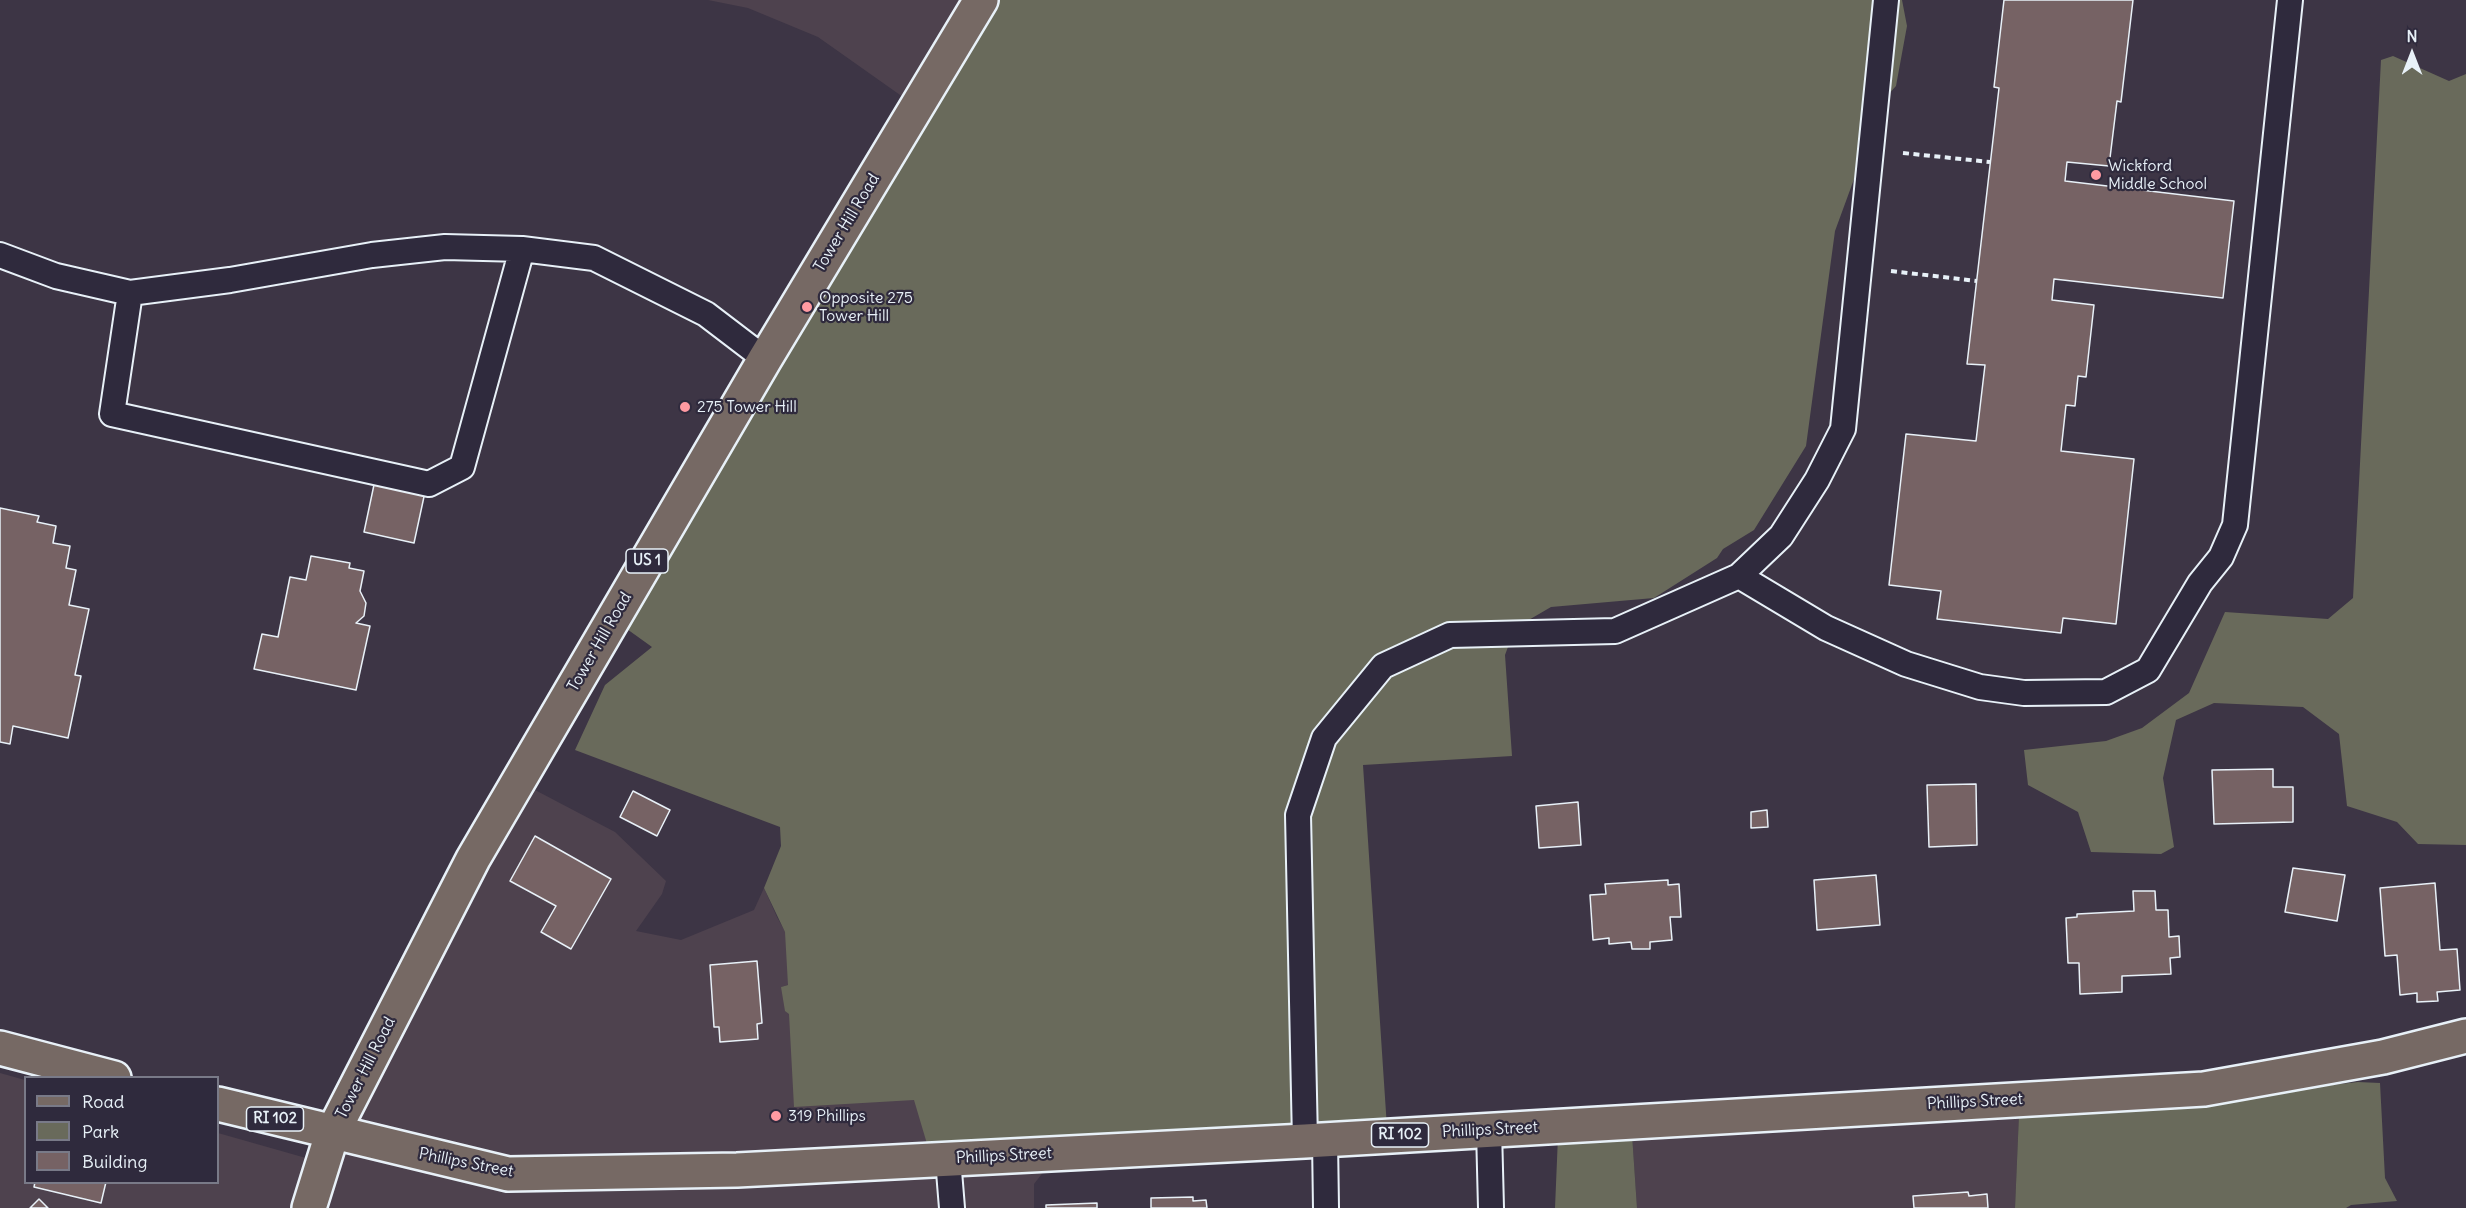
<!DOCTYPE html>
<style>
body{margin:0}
#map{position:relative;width:2466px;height:1208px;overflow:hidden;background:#3d3545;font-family:Delius,sans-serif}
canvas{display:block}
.legend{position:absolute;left:24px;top:1076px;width:195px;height:108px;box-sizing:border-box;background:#2f2a3d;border:2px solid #797a88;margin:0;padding:8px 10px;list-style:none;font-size:18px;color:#e8f1f8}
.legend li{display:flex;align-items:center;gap:12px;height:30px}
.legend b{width:30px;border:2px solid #797a88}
.north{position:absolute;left:2382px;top:24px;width:60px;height:60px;-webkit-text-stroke:4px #2f2a3d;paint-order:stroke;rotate:0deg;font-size:16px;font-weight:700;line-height:24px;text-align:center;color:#e8f1f8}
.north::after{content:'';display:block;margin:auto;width:21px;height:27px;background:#e8f1f8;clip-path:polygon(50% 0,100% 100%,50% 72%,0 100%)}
</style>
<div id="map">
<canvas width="2466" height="1208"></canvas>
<ul class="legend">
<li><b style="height:8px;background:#766964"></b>Road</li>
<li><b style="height:16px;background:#696a5b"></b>Park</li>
<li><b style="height:16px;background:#766264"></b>Building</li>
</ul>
<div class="north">N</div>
</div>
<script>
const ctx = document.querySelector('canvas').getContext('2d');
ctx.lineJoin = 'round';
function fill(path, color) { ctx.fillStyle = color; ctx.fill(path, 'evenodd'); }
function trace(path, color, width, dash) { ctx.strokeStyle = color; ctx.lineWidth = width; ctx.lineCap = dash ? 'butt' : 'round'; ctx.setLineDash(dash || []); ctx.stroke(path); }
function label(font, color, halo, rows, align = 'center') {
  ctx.font = font + ' Delius,sans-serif'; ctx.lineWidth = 4.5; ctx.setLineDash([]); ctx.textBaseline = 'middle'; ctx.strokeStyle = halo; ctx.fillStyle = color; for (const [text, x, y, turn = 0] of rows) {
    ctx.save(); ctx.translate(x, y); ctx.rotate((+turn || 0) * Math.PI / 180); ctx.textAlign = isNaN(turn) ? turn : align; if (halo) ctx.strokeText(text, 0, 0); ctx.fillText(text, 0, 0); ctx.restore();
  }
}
const built = new Path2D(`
 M708,0h267l-65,102 -92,-65 -70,-29z
 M515,788l20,2 80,42 51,49 -4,13 -26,37 45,9 73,-30 10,-22 13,29 34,61 -30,9 30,35 96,54 141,90 -14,18v24h-1034v-135l25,7 1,102h192v-49l88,25z
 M2019,1114l-4,94h-378l-5,-74z`);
const green = new Path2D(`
 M975,0h927l5,26 -11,60 -35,39 -4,46 -22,60 -29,215 -52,84 -31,19 -6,9 -63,40 -103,9 -36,21 -10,27 7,101 -149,9 25,378 -455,21 -19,-64 -120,7 -5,-93 -4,-3 -4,-24 7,-2 -3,-53 -21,-44 17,-42 -1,-19 -205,-77 30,-65 47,-38 -39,-28z
 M2393,56l56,25 17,-7v771l-48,-1 -21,-22 -50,-16 -8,-72 -36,-27 -89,-4 -38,17 -13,58 11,69 -13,7 -70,-2 -13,-40 -50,-27 -4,-35 82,-9 36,-13 47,-35 36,-81 103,7 25,-21 28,-538z
 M2358,1082l22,1 5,95 12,23 -46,4 -5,3h-331l4,-94 198,-16z
 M1632,1134l5,74h-82l3,-72z`);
const building = new Path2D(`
 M2004,0h129l-12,102 -4,-1 -8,65 -42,-4 -2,19 169,20 -11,97 -169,-19 -2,21 42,5 -8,72 -8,-1 -3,30 -9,-1 -5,46 73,8 -18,165 -53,-6 -2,15 -124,-14 4,-28 -52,-6 17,-151 70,7 9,-76 -18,-1 32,-276 -5,-1z
 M375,480l50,12 -11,51 -50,-11z
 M0,508l39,8 -2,6 19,4 -3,17 17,3 -4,22 10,2 -7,35 20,4 -14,66 6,1 -13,62 -55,-12 -3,18 -10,-2z
 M311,556l39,7 -1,5 15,3 -4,20 6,12 -2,13 -8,7 14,3 -14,64 -102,-21 8,-35 16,3 12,-60 16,3z
 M2273,769v18h20v35l-79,2 -2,-54z
 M1976,784l1,61 -48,2 -2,-62z
 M633,791l37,19 -13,26 -37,-19z
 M1578,802l3,43 -42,3 -3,-42z
 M1767,810l1,17 -17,1v-16z
 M535,836l76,43 -40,70 -30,-17 15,-26 -46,-25z
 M2293,868l52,7 -8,46 -52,-9z
 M1876,875l4,50 -63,5 -3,-50z
 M1668,880v5l11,-1 2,33h-11l2,23 -22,2v7h-18l-1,-7 -22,2v-6l-16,2 -3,-45 16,-1 -1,-10z
 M2435,883l5,67 17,-1 3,41 -23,2 1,9 -21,1v-9l-17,2 -3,-40 -12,1 -5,-68z
 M2133,891h22l1,19h12l1,27 10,-1 1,21 -10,1 1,16 -49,2v16l-42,2 -1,-31h-11l-2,-45 11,-1v-3l57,-3z
 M757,961l5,62 -5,1 1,15 -38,3 -1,-15h-5l-4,-62z
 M35,1182h71l-5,21 -67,-16z
 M1968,1192l1,4 18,-2 1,14h-74l-1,-12z
 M1193,1197v4l13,-1 1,8h-56v-10z
 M39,1199l9,9h-18z
 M1097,1203v5h-51v-3z`);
const path = new Path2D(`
 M1903,153l87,9
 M1891,271l86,10`);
const lane = new Path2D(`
 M0,255l56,21 74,17 100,-13 142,-25 73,-8 77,2 72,9 112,56 59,45
 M130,293l-18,121 317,70 33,-17 60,-218
 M1739,576l87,52 80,36 74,23 44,6 82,-1 42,-22 52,-87 21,-26 14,-32 55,-525
 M1489,1130l2,78
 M1325,1140l1,68
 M1305,1141l-7,-326 26,-77 59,-72 67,-31 165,-4 124,-55 42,-40 36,-56 26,-51 43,-429
 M948,1159l4,49`);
const primary = new Path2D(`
 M0,1048l114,30
 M218,1104l290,70 229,-4 568,-29 899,-52 179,-32 83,-21
 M309,1208l23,-74 141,-275 292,-500 216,-359`);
const markers = [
 [2096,175,6,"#ff9aa2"],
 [807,307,6,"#ff9aa2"],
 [685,407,6,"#ff9aa2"],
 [776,1116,6,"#ff9aa2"]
];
const shields = [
 [647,561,42],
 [275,1119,57],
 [1400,1135,57]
];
const shieldNames = [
 ["US 1",647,561],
 ["RI 102",275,1119],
 ["RI 102",1400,1135]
];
const poiNames = [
 ["Wickford",2108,166],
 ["Middle School",2108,184],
 ["Opposite 275",819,298],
 ["Tower Hill",819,316],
 ["275 Tower Hill",697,407],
 ["319 Phillips",788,1116]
];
const streetNames = [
 ["Tower Hill Road",847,223,-59],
 ["Tower Hill Road",600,642,-60],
 ["Tower Hill Road",366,1068,-63],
 ["Phillips Street",1975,1102,-3],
 ["Phillips Street",1490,1130,-3],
 ["Phillips Street",1004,1156,-3],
 ["Phillips Street",466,1163,11]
];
fill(built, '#4e424e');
fill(green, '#696a5b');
fill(building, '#766264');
trace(building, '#e8f1f8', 1.5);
trace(lane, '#e8f1f8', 28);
trace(primary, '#e8f1f8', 38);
trace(path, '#e8f1f8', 4, [6, 4.5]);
trace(lane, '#2f2a3d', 24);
trace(primary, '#766964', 33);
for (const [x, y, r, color] of markers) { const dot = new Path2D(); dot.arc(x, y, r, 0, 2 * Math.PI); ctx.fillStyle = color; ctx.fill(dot); trace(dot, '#2f2a3d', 2); }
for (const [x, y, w] of shields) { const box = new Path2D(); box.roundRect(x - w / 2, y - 12, w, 24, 4.5); ctx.fillStyle = '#2f2a3d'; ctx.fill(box); trace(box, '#e8f1f8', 1.5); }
label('bold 15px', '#e8f1f8', null, shieldNames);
label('16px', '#e8f1f8', '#2f2a3d', poiNames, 'left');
label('16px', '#e8f1f8', '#2f2a3d', streetNames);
</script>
